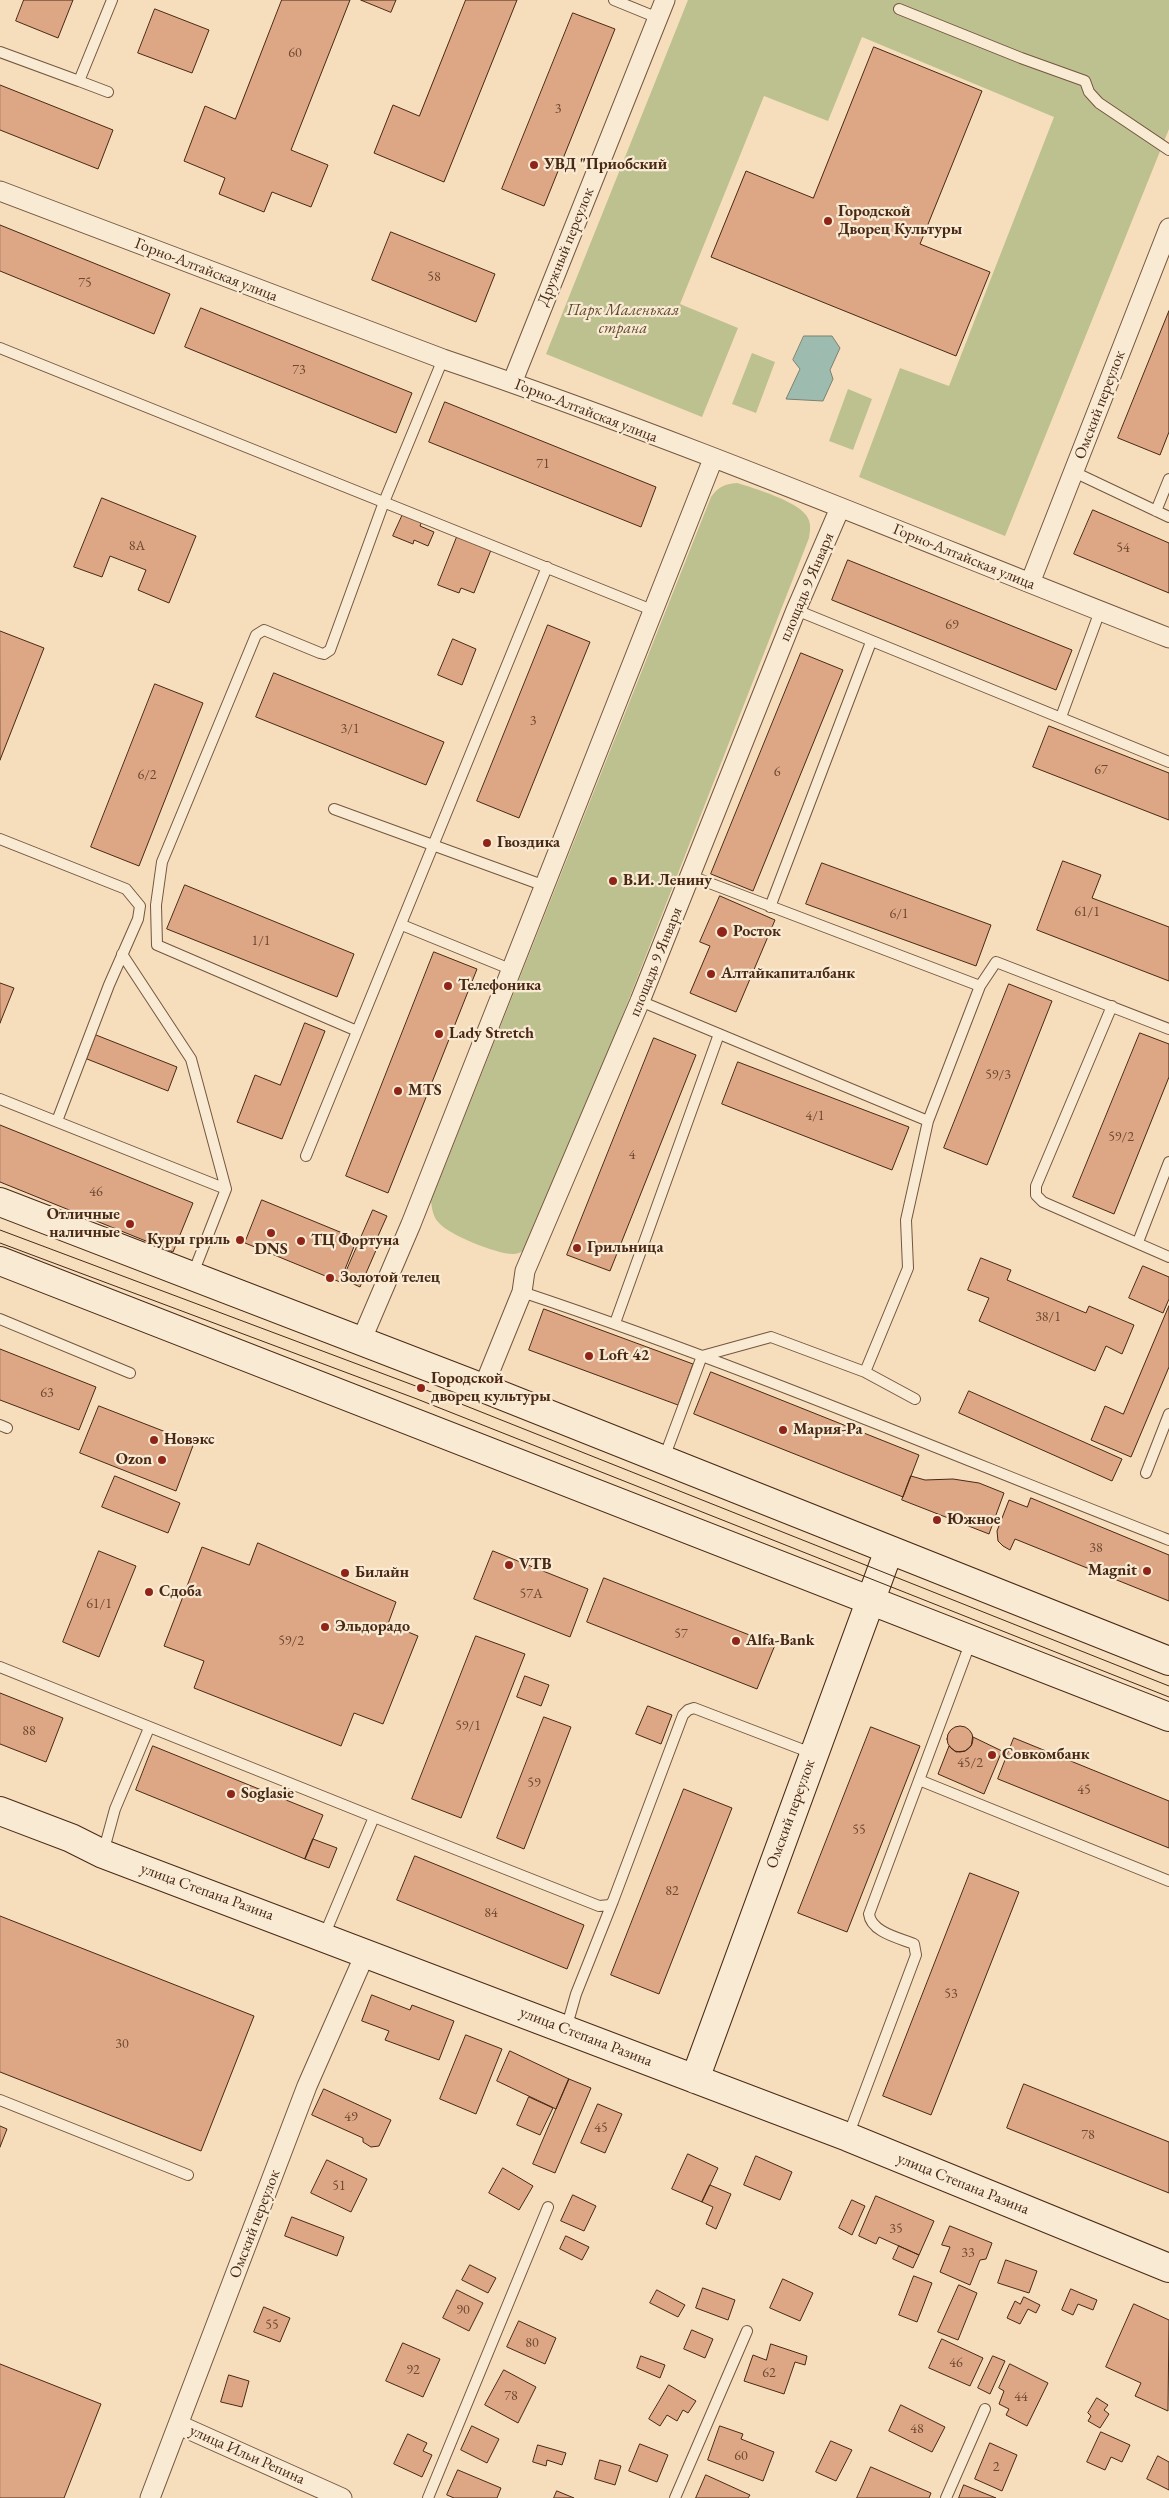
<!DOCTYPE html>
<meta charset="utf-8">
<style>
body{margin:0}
canvas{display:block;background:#f6debc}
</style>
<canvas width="1169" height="2498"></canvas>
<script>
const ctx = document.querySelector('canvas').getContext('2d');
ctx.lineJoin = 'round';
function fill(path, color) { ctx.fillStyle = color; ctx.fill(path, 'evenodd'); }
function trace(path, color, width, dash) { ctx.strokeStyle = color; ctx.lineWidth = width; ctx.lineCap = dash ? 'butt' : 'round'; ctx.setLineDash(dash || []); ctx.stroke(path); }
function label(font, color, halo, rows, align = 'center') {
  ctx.font = font + ' "EB Garamond",serif'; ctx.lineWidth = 4.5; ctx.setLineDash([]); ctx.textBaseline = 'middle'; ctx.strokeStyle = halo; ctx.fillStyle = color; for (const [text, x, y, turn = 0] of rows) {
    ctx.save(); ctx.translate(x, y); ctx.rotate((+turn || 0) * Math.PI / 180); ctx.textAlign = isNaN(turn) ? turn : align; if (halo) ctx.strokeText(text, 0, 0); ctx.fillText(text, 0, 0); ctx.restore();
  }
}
const green = new Path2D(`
 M688,0h481v129l-164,407 -146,-59 41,-109 49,18 105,-269 -192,-80 -34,84 -64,-25 -84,208 58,24 -36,89 -156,-63z
 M752,353l23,9 -19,51 -24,-9z
 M848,389l24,10 -19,51 -24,-9z
 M737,483c17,5 59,18 69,32 6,8 4,15 3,23l-275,704c-6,6 -11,11 -20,12 -15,1 -65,-19 -75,-31 -6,-6 -7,-14 -8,-22l280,-704c7,-10 13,-13 26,-14z`);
const water = new Path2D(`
 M804,336h28l8,12 -10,22 3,9 -10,22 -37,-2 14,-30 -7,-9z`);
const building = new Path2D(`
 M24,0h49l-15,38 -42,-17z
 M282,0h68l-59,150 37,15 -17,42 -39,-15 -8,20 -45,-18 6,-16 -41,-17 21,-55 30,13z
 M361,0h35l-5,12z
 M466,0h51l-73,182 -70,-29 19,-48 26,11z
 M155,9l54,21 -17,43 -54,-20z
 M573,13l42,16 -71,177 -42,-17z
 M874,47l108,44 -62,153 70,28 -34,84 -245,-99 35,-86 67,27z
 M0,85l113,45 -15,39 -98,-39z
 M0,225l170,69 -16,40 -154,-63z
 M391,232l104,42 -19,48 -104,-42z
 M201,308l211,85 -16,40 -211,-86z
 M1169,311v121l-9,23 -42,-17z
 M445,402l211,85 -15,40 -212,-85z
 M102,498l94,38 -27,67 -31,-13 8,-20 -36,-14 -8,21 -28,-10z
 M1093,510l76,33v50l-95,-39z
 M403,514l19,7 -2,5 14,6 -6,14 -14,-6 -1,4 -20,-8z
 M457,537l34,13 -17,43 -13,-5 -2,5 -21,-8z
 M848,560l224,90 -16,40 -224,-90z
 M548,625l42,17 -71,176 -42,-17z
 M0,631l44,17 -44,112z
 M453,639l23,10 -14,36 -24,-10z
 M801,653l42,17 -90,221 -42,-17z
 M274,673l170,69 -18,43 -170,-68z
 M155,684l48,19 -64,163 -48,-19z
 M1049,726l120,47v47l-136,-53z
 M1063,861l38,14 -9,23 77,29v54l-132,-51z
 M822,863l169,62 -15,41 -170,-62z
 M185,885l169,69 -17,43 -170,-68z
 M720,896l55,24 -39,92 -46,-19 20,-47 -10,-4z
 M434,952l43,17 -89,224 -42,-17z
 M0,983l14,5 -14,35z
 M1009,984l43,17 -65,164 -43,-17z
 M305,1023l20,8 -43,108 -45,-17 18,-47 25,10z
 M1140,1033l29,11v33l-55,137 -41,-17z
 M96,1035l81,32 -9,24 -81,-32z
 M654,1038l42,17 -86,216 -43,-16z
 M738,1062l171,65 -17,43 -170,-66z
 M0,1125l193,78 -20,49 -173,-70z
 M262,1200l95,39 -17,43 -95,-39z
 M373,1210l14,6 -13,29 3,3 -17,39 -17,-8z
 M981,1258l30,12 -4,10 79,33 3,-7 45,19 -12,29 -16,-8 -11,25 -116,-50 10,-23 -21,-8z
 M1143,1266l26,11v22l-6,14 -34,-15z
 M1169,1306v61l-38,90 -40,-17 14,-34 18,8z
 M544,1309l149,55 -15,41 -149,-55z
 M0,1349l96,38 -17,43 -79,-30z
 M711,1372l208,83 -16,42 -209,-83z
 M969,1391l153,68 -10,22 -153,-68z
 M99,1406l95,37 -18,48 -96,-38z
 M115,1476l65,27 -12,30 -66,-26z
 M911,1476l14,4 28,-1 26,4 25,10 -15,41 -87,-34z
 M1031,1498l138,57v46l-154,-62 -5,11 -7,-4 -5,-5 -1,-10 12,-31 18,7z
 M258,1543l138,59 -8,22 30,12 -35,88 -29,-11 -13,33 -147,-58 10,-27 -40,-15 38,-99 47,18z
 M99,1551l37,15 -37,91 -36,-15z
 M493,1551l95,38 -18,48 -96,-38z
 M604,1578l171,67 -18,44 -170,-67z
 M476,1636l49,18 -64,164 -49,-19z
 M525,1676l24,9 -8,21 -24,-9z
 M0,1693l63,25 -17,44 -46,-18z
 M648,1706l24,9 -11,29 -25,-10z
 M544,1717l27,10 -47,122 -27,-11z
 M947 1739a13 13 0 1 1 26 0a13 13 0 1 1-26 0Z
 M871,1727l49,19 -73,186 -49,-19z
 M973,1737l29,14 -18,43 -46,-20 11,-28 7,6 9,-1 6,-5z
 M1014,1738l155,63v47l-171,-69z
 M153,1746l170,69 -18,44 -169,-69z
 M684,1789l48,19 -73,186 -48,-19z
 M313,1839l24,9 -8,20 -24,-9z
 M415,1856l169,69 -17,44 -170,-69z
 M970,1873l49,19 -88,223 -48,-19z
 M0,1916l254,100 -53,135 -201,-79z
 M372,1995l38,15 2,-5 42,16 -15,39 -54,-20 4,-9 -27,-10z
 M466,2035l36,14 -26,65 -36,-15z
 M510,2051l59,28 -13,30 -59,-28z
 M569,2079l22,9 -36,85 -22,-9z
 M1024,2084l145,58v51l-162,-65z
 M324,2089l67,31 -12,26 -8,1 -8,-5v-4l-51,-23z
 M529,2097l24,11 -13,27 -23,-10z
 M598,2104l24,10 -17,39 -24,-10z
 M0,2126l7,3 -7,18z
 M688,2154l30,14 -16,34 -30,-13z
 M756,2156l36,16 -12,28 -36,-15z
 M327,2160l40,19 -16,33 -40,-19z
 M503,2168l30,18 -14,24 -30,-17z
 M710,2185l21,9 -15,35 -10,-5 7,-17 -11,-5z
 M573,2195l23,11 -12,25 -23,-10z
 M876,2196l58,25 -15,34 -40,-18 -3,7 -17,-8z
 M852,2200l13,6 -13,29 -13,-7z
 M292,2217l52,20 -7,19 -52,-20z
 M950,2226l42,17 -6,16 -6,1 -10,25 -30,-13 10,-25 -8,-2z
 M566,2236l23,11 -7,13 -22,-11z
 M899,2246l20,9 -6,13 -20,-9z
 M1006,2260l31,11 -8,22 -31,-10z
 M470,2265l26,13 -8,15 -26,-13z
 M914,2276l18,7 -15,39 -18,-7z
 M783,2279l30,14 -13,28 -30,-13z
 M959,2285l18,8 -19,47 -20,-8z
 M703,2288l32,12 -7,20 -32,-12z
 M1071,2289l26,11 -4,10 -15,-6 -5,11 -11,-5z
 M457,2290l26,13 -14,28 -26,-13z
 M657,2290l28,15 -7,12 -28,-14z
 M1024,2297l16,8 -4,8 -8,-4 -8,15 -13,-6 8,-17 5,3z
 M1134,2304l35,16 -1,91 -33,-15 6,-13 -35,-16z
 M264,2307l26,11 -10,24 -26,-10z
 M519,2321l37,17 -11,26 -38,-17z
 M692,2330l21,9 -8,19 -21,-9z
 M942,2339l41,19 -13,28 -41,-18z
 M403,2343l37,16 -17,38 -37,-16z
 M771,2344l36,12 -2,9 -10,-3 -11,32 -40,-13 9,-26 13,5z
 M641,2356l24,9 -5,13 -23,-10z
 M993,2356l12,5 -15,33 -12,-6z
 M0,2364l101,40 -37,94h-64z
 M1010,2364l38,19 -21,43 -21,-11 3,-6 -10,-5 5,-13 -5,-3z
 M504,2370l32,17 -18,36 -33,-18z
 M229,2375l20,6 -7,26 -21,-5z
 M669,2385l27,16 -8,12 -5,-3 -6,11 -10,-6 -7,11 -11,-7z
 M1097,2398l11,7 -4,5 5,4 -9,14 -12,-7 3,-5 -3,-3z
 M901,2405l44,22 -13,25 -43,-21z
 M472,2426l27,13 -12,24 -26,-13z
 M720,2426l23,8 -2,5 33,13 -11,29 -55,-21z
 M1101,2432l29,13 -8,17 -11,-5 -6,13 -18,-8z
 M408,2434l19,9 -4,8 9,4 -10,22 -28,-13z
 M831,2441l21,9 -16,31 -20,-9z
 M990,2443l27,12 -15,36 -27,-12z
 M640,2444l28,11 -11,27 -28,-11z
 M538,2445l28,8 -4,12 -15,-5 -1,6 -13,-4z
 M1158,2456l11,6v28l-22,-11z
 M600,2460l21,6 -6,19 -20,-6z
 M871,2467l60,26 -2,5h-72z
 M458,2470l43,18 -4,10h-43l-7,-3z
 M706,2475l44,20 -2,3h-52z
 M964,2485l32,13h-37z
 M557,2491l17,7h-20z`);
const lane = new Path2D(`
 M614,0l44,18
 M899,9l122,49 64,23 4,11 10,11 70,47
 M0,52l79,29 33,-81
 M79,81l29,11
 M0,348l652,262
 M1074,472l95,45
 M1156,511l13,-32
 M796,610l373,152
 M1061,717l39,-106
 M334,809l211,77
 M0,839l126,50 14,17 -2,13 -29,66 -52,136
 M691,876l289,110 16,-24 173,67
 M770,907l101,-265
 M402,925l108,44
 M122,954l69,105 35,130
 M640,1001l288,120
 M1112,1006l-76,180v9l7,7 126,55
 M357,1031l-200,-86 -1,-40 6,-43 94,-227 8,-5 56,23 4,1 6,-4 54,-148 59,-143
 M0,1099l226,90 -34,87
 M306,1156l241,-589
 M1138,1242l31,-80
 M522,1292c219,73 432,164 647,248
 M0,1319l130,54
 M615,1323l104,-289
 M915,1399l-50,-27 43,-104 -2,-48 22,-99 52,-135
 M0,1425l7,3
 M664,1458l38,-102 69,-19 94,35
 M1146,1473l23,-59
 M0,1667l374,150
 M919,1780l250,101
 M103,1853l12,-44 34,-81
 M324,1936l50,-119 225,89 11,-1 3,-4 70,-186 5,-5 6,-2 120,46
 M566,2029l10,-35 37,-93
 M0,2100l188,75
 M848,2136l68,-181 -2,-11c-15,-6 -43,-12 -45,-30l102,-273
 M428,2498l120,-291
 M675,2498l72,-167
 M946,2498l39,-89`);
const street = new Path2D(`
 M0,191l443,168c245,83 485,185 726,279
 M512,383l153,-383
 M1030,583l139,-355
 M361,1341l50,-117 302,-765
 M483,1388l39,-96 3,-21 115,-270 156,-391 44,-102
 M179,2425l163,73
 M150,2498l157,-412 59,-134`);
const secondary = new Path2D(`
 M0,1202l483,186 686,273
 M0,1261l1169,456
 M0,1811l71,27 32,16 745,283 321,131
 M695,2079l194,-529`);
const tram = new Path2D(`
 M0,1230l421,158 748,298
 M0,1243l417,156 752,298`);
const markers = [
 [534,165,5,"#8f2418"],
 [828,221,5,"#8f2418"],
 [487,843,5,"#8f2418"],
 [613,881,5,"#8f2418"],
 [722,932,6,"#8f2418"],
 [711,974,5,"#8f2418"],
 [448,986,5,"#8f2418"],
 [439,1034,5,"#8f2418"],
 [398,1091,5,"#8f2418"],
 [130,1224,5,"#8f2418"],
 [271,1233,5,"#8f2418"],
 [240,1240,5,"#8f2418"],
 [301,1241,5,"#8f2418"],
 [577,1248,5,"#8f2418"],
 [330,1278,5,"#8f2418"],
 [589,1356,5,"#8f2418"],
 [421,1388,5,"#8f2418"],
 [783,1430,5,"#8f2418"],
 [154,1440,5,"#8f2418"],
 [162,1460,5,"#8f2418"],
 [937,1520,5,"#8f2418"],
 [509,1565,5,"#8f2418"],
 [1147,1571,5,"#8f2418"],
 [345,1573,5,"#8f2418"],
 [149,1592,5,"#8f2418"],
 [325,1627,5,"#8f2418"],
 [736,1641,5,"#8f2418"],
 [992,1755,5,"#8f2418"],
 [231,1794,5,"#8f2418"]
];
const numberNames = [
 ["60",295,53],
 ["3",558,109],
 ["58",434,277],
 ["75",85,283],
 ["73",299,370],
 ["71",543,464],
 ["8А",137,546],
 ["54",1123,548],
 ["69",952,625],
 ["3",533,721],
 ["3/1",350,729],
 ["67",1101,770],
 ["6",777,772],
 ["6/2",147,775],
 ["61/1",1087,912],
 ["6/1",899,914],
 ["1/1",261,941],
 ["59/3",998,1075],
 ["4/1",815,1116],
 ["59/2",1121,1137],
 ["4",632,1155],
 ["46",96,1192],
 ["38/1",1048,1317],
 ["63",47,1393],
 ["38",1096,1548],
 ["57А",531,1594],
 ["61/1",99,1604],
 ["57",681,1634],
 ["59/2",291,1641],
 ["59/1",468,1726],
 ["88",29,1731],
 ["45/2",970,1763],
 ["59",534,1783],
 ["45",1084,1790],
 ["55",859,1830],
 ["82",672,1891],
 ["84",491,1913],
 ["53",951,1994],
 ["30",122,2044],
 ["49",351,2117],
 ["45",601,2128],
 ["78",1088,2135],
 ["51",339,2186],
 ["35",896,2229],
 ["33",968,2253],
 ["90",463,2310],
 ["55",272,2325],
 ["80",532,2343],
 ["46",956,2363],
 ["92",413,2370],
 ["62",769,2373],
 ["78",511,2396],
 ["44",1021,2397],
 ["48",917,2429],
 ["60",741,2456],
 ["2",996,2467]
];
const poiNames = [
 ["УВД \"Приобский",544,165],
 ["Городской",838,212],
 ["Дворец Культуры",838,230],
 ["Гвоздика",497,843],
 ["В.И. Ленину",623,881],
 ["Росток",733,932],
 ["Алтайкапиталбанк",721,974],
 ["Телефоника",458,986],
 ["Lady Stretch",449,1034],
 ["MTS",408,1091],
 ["Отличные",120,1215,"right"],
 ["наличные",120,1233,"right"],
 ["Куры гриль",230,1240,"right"],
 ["ТЦ Фортуна",311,1241],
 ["Грильница",587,1248],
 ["DNS",271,1250,"center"],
 ["Золотой телец",340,1278],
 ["Loft 42",599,1356],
 ["Городской",431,1379],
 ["дворец культуры",431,1397],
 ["Мария-Ра",793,1430],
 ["Новэкс",164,1440],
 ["Ozon",152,1460,"right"],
 ["Южное",947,1520],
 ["VTB",519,1565],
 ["Magnit",1137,1571,"right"],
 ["Билайн",355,1573],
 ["Сдоба",159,1592],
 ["Эльдорадо",335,1627],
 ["Alfa-Bank",746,1641],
 ["Совкомбанк",1002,1755],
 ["Soglasie",241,1794]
];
const streetNames = [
 ["Дружный переулок",566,247,-68],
 ["Горно-Алтайская улица",206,270,21],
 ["Омский переулок",1100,405,-69],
 ["Горно-Алтайская улица",586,411,21],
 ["Горно-Алтайская улица",964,557,22],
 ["площадь 9 Января",807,587,-67],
 ["площадь 9 Января",656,962,-68],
 ["Омский переулок",791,1814,-70],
 ["улица Степана Разина",207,1892,20],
 ["улица Степана Разина",586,2037,21],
 ["улица Степана Разина",963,2184,22],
 ["Омский переулок",255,2224,-69],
 ["улица Ильи Репина",247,2455,24]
];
const parkNames = [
 ["Парк Маленькая",623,311],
 ["страна",623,329]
];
fill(green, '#bdc18f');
fill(water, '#9dbcaf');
trace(water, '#7b8171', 1);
fill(building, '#dda785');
trace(building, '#492915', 1);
trace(lane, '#74563f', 12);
trace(street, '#74563f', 21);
trace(secondary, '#492915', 30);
trace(lane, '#f9ead3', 10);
trace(street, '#f9ead3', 19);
trace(secondary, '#f9ead3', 28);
trace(tram, '#492915', 1);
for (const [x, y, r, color] of markers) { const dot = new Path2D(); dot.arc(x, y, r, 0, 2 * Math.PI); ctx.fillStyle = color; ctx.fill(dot); trace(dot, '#f9ead3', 2); }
label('14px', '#6e4831', null, numberNames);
label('bold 16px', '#492915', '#f9ead3', poiNames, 'left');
label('16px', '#492915', '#f9ead3', streetNames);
label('italic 16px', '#60472d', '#f9ead3', parkNames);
</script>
